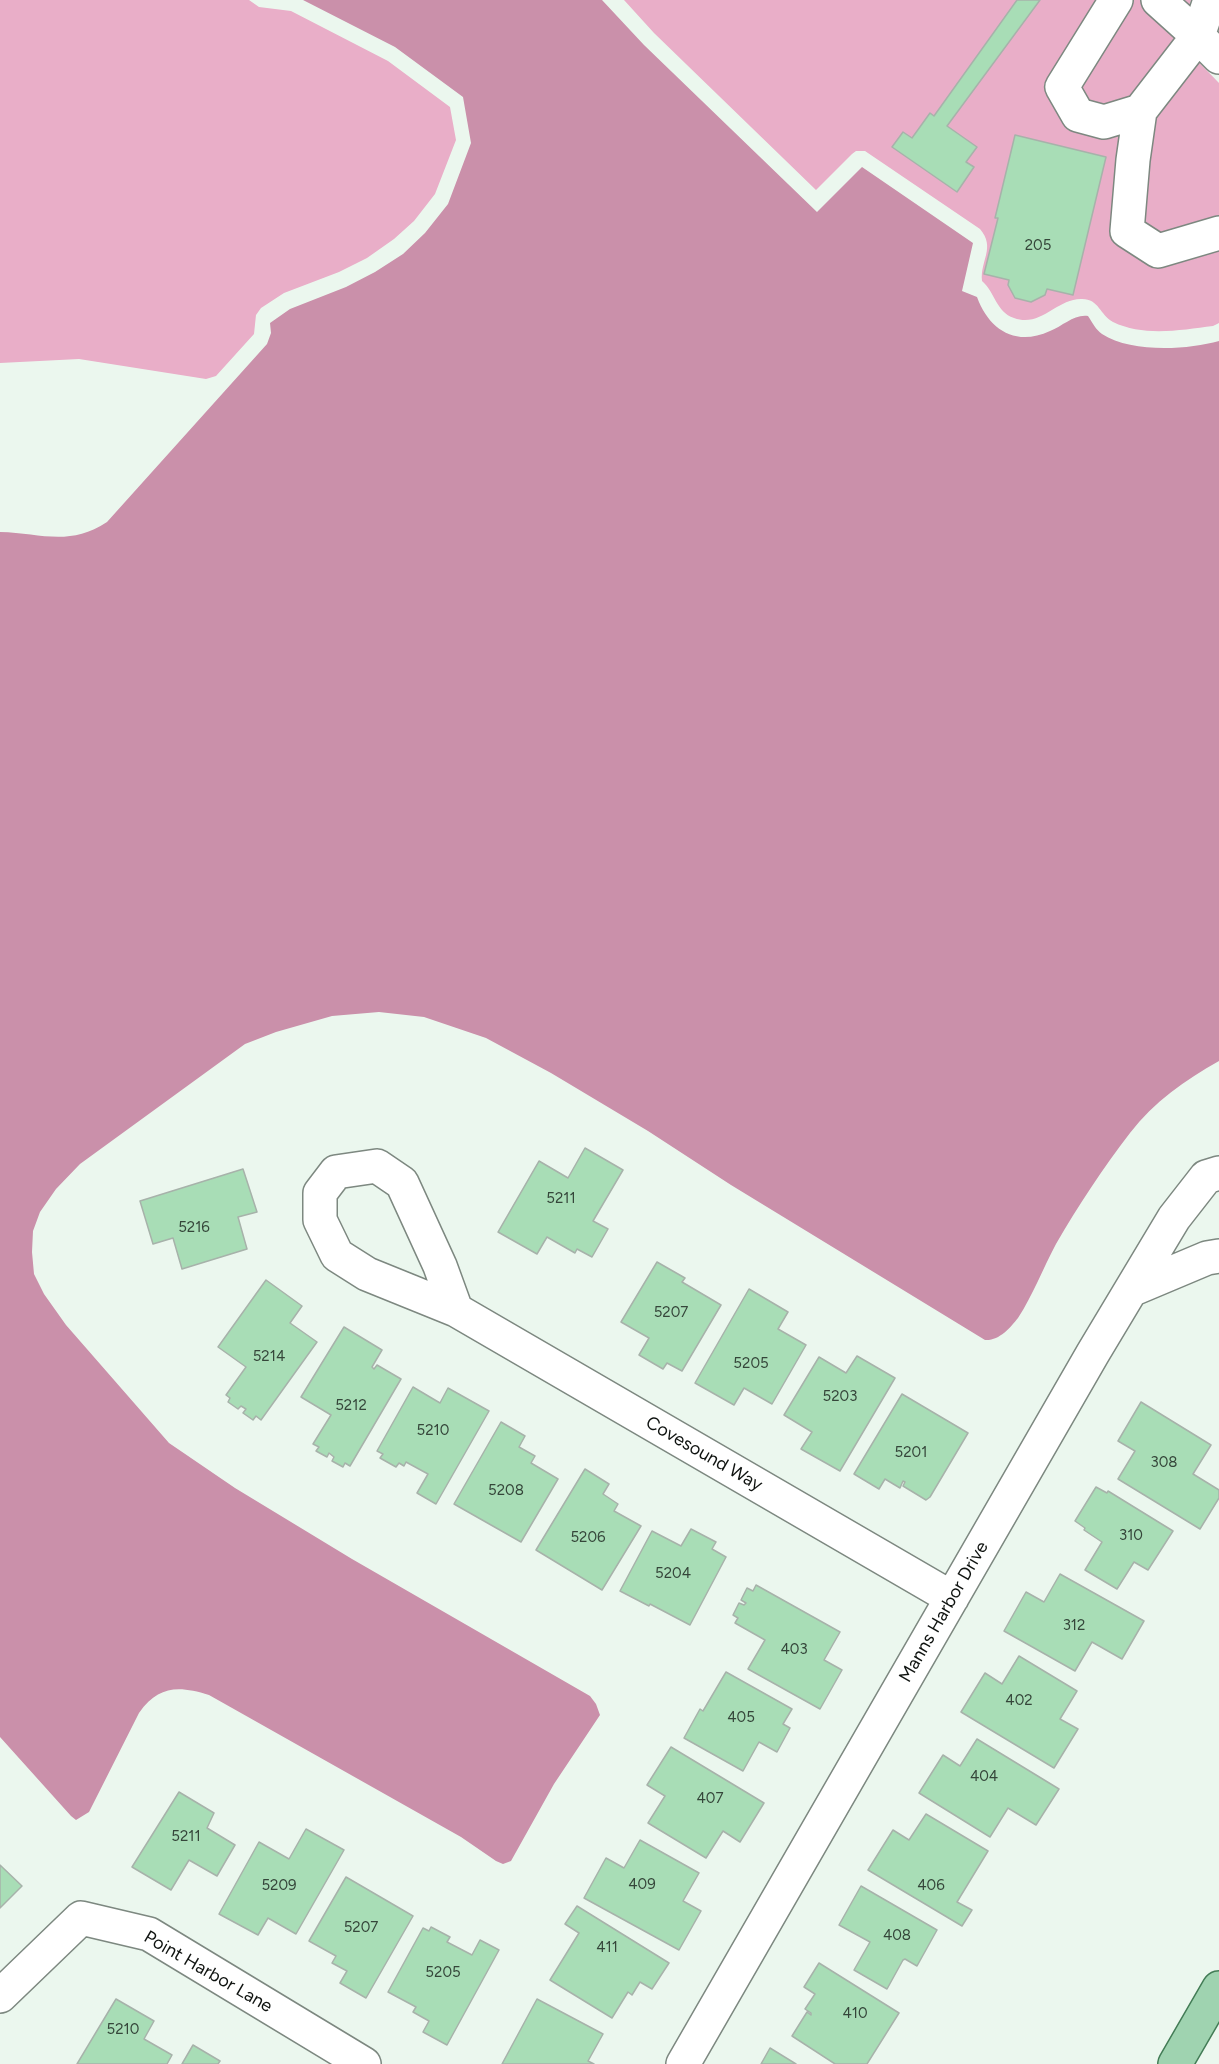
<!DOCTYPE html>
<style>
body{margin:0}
canvas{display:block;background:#ebf7ee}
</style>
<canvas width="1219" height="2064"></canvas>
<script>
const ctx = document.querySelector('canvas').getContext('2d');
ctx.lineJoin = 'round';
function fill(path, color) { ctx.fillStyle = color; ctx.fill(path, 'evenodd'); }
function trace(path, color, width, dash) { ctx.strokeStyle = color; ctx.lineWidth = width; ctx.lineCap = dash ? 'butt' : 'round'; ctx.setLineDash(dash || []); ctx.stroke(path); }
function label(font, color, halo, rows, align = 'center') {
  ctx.font = font + ' Figtree,sans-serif'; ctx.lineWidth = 4.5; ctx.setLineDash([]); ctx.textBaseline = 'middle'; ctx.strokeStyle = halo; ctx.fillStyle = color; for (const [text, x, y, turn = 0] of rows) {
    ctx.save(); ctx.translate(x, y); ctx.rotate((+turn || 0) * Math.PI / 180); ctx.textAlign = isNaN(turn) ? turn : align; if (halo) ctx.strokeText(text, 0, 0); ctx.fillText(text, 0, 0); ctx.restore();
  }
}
const green = new Path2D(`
 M0,0h249l10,7 32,4 97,50 62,46 6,33 -21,54 -21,27 -20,18 -27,19 -28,14 -55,21 -23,15 -5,7 -2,19 -38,42 -10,3 -127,-20 -79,4z
 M624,0h567l-9,29 5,21 32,33v240l-6,3c-32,4 -69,11 -100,-4 -13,-7 -14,-23 -31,-23 -25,-1 -41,29 -68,19 -18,-6 -19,-26 -32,-37 -2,-21 14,-33 -2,-52l-115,-78h-9l-4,3 -36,36 -162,-157z`);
const water = new Path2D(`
 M303,0h299l42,45 173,167 45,-45 111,76 -11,48 15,6c12,33 39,50 73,34 13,-5 24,-17 38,-15 4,6 8,14 14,18 29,19 85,16 117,7v720c-34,19 -65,41 -89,72 -27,35 -52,73 -74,111 -13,24 -23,51 -38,74 -8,10 -19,23 -33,22l-254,-155 -83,-54 -97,-58 -65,-35 -62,-21 -45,-5 -47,4 -56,16 -31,12 -165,120 -24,25 -16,23 -7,19 -1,21 2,22 10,20 22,31 103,118 66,45 117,71 238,137 6,8 4,11 -46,69 -43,77 -8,3 -7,-3 -35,-24 -252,-142c-30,-9 -50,-10 -70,18l-50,99 -13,8 -5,-4 -71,-79v-1205c41,1 69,15 107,-10l160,-178 4,-11 -1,-10 20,-14 56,-22 29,-15 28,-18 22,-21 23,-29 23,-61 -8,-46 -68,-50z`);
const building = new Path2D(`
 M1017,0h23l-93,126 30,21 -11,15 8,5 -17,25 -65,-45 11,-15 9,6 18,-25 4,3z
 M1015,135l91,22 -33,138 -26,-6 -2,6 -14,7 -16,-4 -7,-13 1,-5 -25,-6 14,-56h-3z
 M585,1148l38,22 -30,51 15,8 -16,28 -15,-8 -2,4 -28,-16 -10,17 -39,-22 41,-71 29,17z
 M243,1169l14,43 -19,5 9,32 -65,20 -9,-31 -20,6 -13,-43z
 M657,1262l28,16 -3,4 39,23 -39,66 -15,-8 -4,6 -24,-14 10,-17 -28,-16z
 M266,1280l36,26 -12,17 27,19 -56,78 -5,-4 -3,4 -10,-7 3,-4 -5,-3 -3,3 -10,-7 2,-4 -4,-3 20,-28 -28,-20z
 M749,1289l39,23 -10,17 28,16 -34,59 -28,-16 -10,17 -39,-22z
 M344,1327l38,23 -10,17 2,2 3,-4 24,14 -51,87 -5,-3 -2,4 -11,-6 2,-4 -5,-4 -2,4 -11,-6 3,-4 -6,-3 18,-29 -30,-18z
 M857,1356l38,22 -55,93 -39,-22 11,-17 -28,-17 35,-58 27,16z
 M413,1387l27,16 8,-15 41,23 -53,93 -19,-11 11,-19 -22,-12 -2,4 -5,-3 -3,4 -16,-9 3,-4 -6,-3z
 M902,1394l66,39 -38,64 -4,3 -23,-14 2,-4 -2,-1 -3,7 -15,-9 -6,10 -25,-15z
 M1141,1402l70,43 -18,29 26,16v8l-19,31 -82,-50 17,-28 -17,-10z
 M501,1422l24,14 -6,11 16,9 -4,7 27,16 -37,63 -67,-38z
 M585,1469l24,15 -6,10 15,10 -4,7 27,15 -39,64 -66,-40z
 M1096,1487l11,6 1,-2 65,40 -25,39 -14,-8 -17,27 -32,-19 17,-28 -18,-12 1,-2 -10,-7z
 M691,1529l25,13 -4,7 14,8 -36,68 -40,-21 -1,2 -29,-15 32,-60 29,15z
 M1060,1574l84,47 -22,38 -30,-17 -17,29 -71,-40 22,-39 18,10z
 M756,1585l84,47 -16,28 18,10 -22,39 -72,-40 17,-29 -30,-17 3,-5 -5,-3 6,-12 5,2 2,-2 -5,-3 6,-12 6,3z
 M1019,1656l58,35 -17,28 18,10 -24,39 -93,-56 24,-39 17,11z
 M726,1672l66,37 -9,15 7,4 -13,24 -18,-10 -16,29 -59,-33 16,-29 3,2z
 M977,1739l82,50 -23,36 -28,-17 -18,29 -71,-44 24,-38 17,11z
 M671,1747l93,56 -24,39 -17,-11 -17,27 -58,-35 17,-27 -18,-11z
 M179,1792l35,21 -7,15 28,17 -18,31 -28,-16 -18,30 -39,-23z
 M926,1814l62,37 -31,51 15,8 -10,16 -94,-56 25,-40 16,10z
 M306,1829l38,21 -48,84 -28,-16 -10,17 -39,-21 40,-72 30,17z
 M640,1840l59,33 -16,28 18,10 -22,39 -95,-52 22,-40 18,10z
 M0,1865l22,21 -22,22z
 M346,1877l67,39 -47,82 -26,-15 7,-12 -15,-8 4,-7 -27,-15z
 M861,1886l76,44 -20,36 -12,-7 -2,1 -16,29 -33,-19 16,-28 -31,-17z
 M577,1906l92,57 -17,26 -12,-7 -8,13 -4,-3 -16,26 -62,-38 29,-47 -14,-9z
 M431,1927l19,10 -3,5 25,13 8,-15 19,10 -52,95 -24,-13 6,-11 -16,-9 3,-5 -28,-15 35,-64 6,3z
 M819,1963l80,50 -32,51h-32l-43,-28 15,-24 4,3v-2l-6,-4 10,-15 -11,-7z
 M116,1999l38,22 -10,18 28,16 -5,9h-90z
 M537,1999l66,35 -15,27 6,3h-92z
 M193,2045l27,16 -2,3h-36z
 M770,2048l26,16h-35z`);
const minor = new Path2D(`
 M1116,0l-54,87 16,28 26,7 36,-11
 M1158,0l40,36 -58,75 -7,49 -6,71 31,20 61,-18
 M1210,0l-12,36 21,21
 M1131,1290l76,-32 12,-2
 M456,1310l-16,-44 -38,-83 -25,-17 -41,6 -16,21v27l17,35 30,19 89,36 496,288
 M0,1996l81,-78 68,16 215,130
 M683,2064l410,-711 81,-135 32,-41 13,-4`);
const major = new Path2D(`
 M1175,2064l44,-76`);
const numberNames = [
 ["205",1038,246],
 ["5211",561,1199],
 ["5216",194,1228],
 ["5207",671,1313],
 ["5214",269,1357],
 ["5205",751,1364],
 ["5203",840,1397],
 ["5212",351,1406],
 ["5210",433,1431],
 ["5201",911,1453],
 ["308",1164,1463],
 ["5208",506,1491],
 ["310",1131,1536],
 ["5206",588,1538],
 ["5204",673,1574],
 ["312",1074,1626],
 ["403",794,1650],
 ["402",1019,1701],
 ["405",741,1718],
 ["404",984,1777],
 ["407",710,1799],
 ["5211",186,1837],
 ["409",642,1885],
 ["5209",279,1886],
 ["406",931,1886],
 ["5207",361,1928],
 ["408",897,1936],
 ["411",607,1948],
 ["5205",443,1973],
 ["410",855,2014],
 ["5210",123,2030]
];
const streetNames = [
 ["Covesound Way",704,1454,30],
 ["Manns Harbor Drive",944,1612,-60],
 ["Point Harbor Lane",208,1972,30]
];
fill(green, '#e9aec8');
fill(water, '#ca90aa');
fill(building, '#a8ddb6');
trace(building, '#a7b2aa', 1.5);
trace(minor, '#7d8880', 36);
trace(major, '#437c56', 36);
trace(minor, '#fff', 33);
trace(major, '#9fd3b0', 33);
label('15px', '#35463a', null, numberNames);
label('18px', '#0f1310', '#fff', streetNames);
</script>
